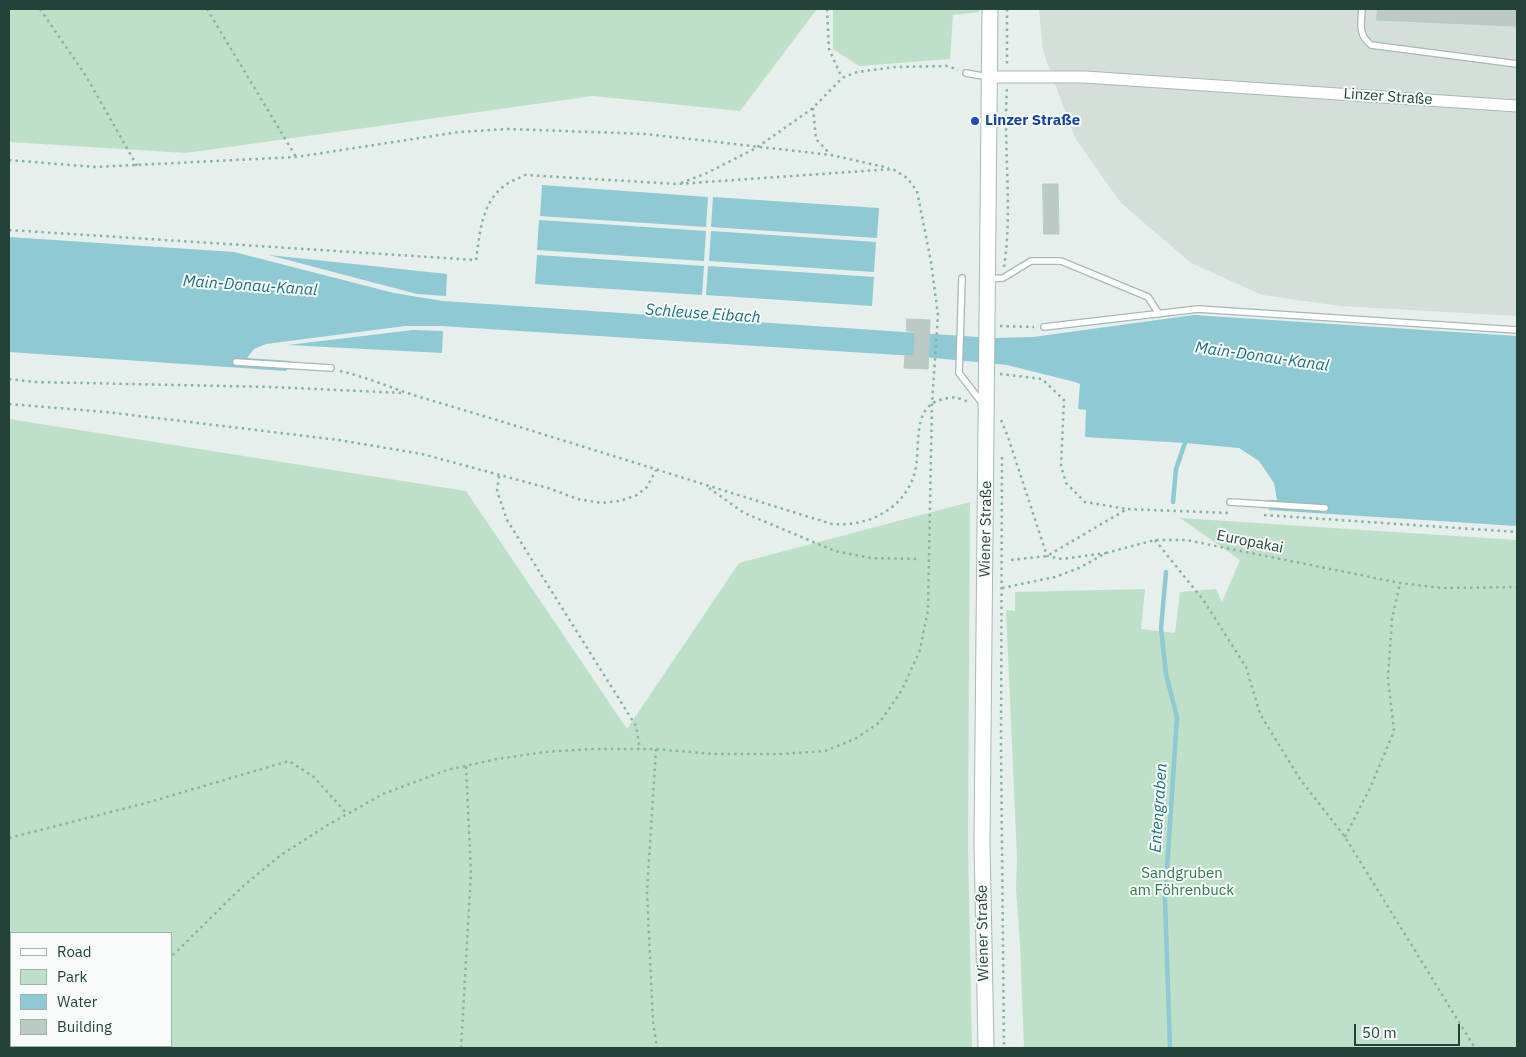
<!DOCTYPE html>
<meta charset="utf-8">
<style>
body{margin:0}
#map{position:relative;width:1526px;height:1057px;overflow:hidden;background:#e6efeb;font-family:"IBM Plex Sans",sans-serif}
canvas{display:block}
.frame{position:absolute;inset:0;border:10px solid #24423a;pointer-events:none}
.legend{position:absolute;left:10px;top:932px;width:162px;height:115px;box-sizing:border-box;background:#f7fbf9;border:1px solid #a3b1ad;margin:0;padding:6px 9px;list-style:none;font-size:15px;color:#24423a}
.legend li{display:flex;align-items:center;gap:10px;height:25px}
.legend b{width:25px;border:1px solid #a3b1ad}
.scale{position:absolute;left:1354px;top:1024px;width:106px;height:22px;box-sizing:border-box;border:2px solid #24423a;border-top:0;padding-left:6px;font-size:15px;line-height:18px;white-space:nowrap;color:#24423a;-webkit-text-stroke:4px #f7fbf9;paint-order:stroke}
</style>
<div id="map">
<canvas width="1526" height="1057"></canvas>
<div class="frame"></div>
<ul class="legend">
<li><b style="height:6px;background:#fff"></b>Road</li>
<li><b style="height:14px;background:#bfe0c8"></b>Park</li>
<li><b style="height:14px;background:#8ec9d4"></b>Water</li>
<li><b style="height:14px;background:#bbcac4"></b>Building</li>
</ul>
<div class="scale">50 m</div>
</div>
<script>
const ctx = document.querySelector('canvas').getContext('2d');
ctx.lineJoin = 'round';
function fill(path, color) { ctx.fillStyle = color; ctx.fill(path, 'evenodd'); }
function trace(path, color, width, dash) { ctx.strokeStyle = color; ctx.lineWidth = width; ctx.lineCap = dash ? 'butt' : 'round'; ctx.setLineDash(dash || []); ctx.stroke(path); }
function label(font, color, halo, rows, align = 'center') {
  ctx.font = font + ' "IBM Plex Sans",sans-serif'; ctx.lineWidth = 4; ctx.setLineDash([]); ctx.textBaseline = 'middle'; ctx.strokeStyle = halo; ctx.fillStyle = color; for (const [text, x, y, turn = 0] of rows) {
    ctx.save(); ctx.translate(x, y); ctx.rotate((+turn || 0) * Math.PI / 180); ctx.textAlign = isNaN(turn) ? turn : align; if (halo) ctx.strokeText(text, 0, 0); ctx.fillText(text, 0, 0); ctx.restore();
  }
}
const built = new Path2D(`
 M1039,9h478v307l-177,-10 -78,-11 -71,-32 -70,-60 -46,-65 -32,-87z`);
const green = new Path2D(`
 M9,9h808l-77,102 -147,-15 -407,57 -177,-11z
 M833,9h146v3l-26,3 -3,44 -91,7 -26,-17z
 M9,419l457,72 161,238 112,-166 231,-61 -2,342 4,204h-963zM11,933h160v113h-160z
 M1180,518l337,22v508h-493l-4,-104 -4,-56 1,-30 -11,-248 9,1v-19l130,-3 -4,40 34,4 5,-41 36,-3 6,13 18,-42z`);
const water = new Path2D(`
 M542,185l166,12 -2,30 -166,-11z
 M713,197l166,11 -2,30 -166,-11z
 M539,220l167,11 -2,30 -167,-11z
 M711,231l165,11 -2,30 -165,-11z
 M9,237l225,15 160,41 49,8 550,37 40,-1 161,-22 323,21v190l-248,-16 -1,-10h9l-3,-17 -15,-22 -20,-13 -54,-5 -100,-6 1,-27 -8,-1 2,-25 -5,-2 -68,-17 -93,-9 -473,-30h-36l-139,18 -12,5 -7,9 44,3 -5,10 -277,-19z
 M269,255l178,19 -1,22 -29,-2z
 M537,255l167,11 -2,29 -167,-11z
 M708,266l166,11 -2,29 -166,-11z
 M413,330l30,1 -1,22 -154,-8z`);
const stream = new Path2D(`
 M1173,502l3,-33 9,-26
 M1166,572l-5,56 5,46 11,43 -12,182 5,149`);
const building = new Path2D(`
 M1378,9h139v17l-140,-6z
 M1043,184h15l1,50h-15z
 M907,319l23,1 -2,49 -24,-1 1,-12h9l1,-24 -8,-1z`);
const path = new Path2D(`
 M40,9l46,67 51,90
 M207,9l89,148
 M827,9l2,40 13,29
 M1007,9v56
 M813,108l3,31 14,15
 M9,160l86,7 201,-10 163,-25 49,-3 138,5 185,21 58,13
 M681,183l26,-10 49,-25 57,-40 29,-30 15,-6 38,-5 53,-1 10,4
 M9,230l467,30c4,-27 5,-56 28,-74 6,-5 14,-7 21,-11l152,9 216,-15 14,9 10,13 14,71 7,53 -6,88 -4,207 -8,40 -18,40 -22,32 -25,17 -30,12 -43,3h-69l-57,-5h-66l-45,3 -48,7 -50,11 -64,24 -57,32 -45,29 -39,32 -71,70
 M1004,267c9,-59 -1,-120 3,-179
 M1000,326l34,1
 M340,371c31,7 60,21 90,29 135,40 268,83 402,124 35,3 71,-14 82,-49 8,-24 -4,-66 26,-75 14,-4 16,-3 29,2
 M1000,374l42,5 22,21 -3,66 5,17 19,19 42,7
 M9,379l26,3 237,5 131,6
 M9,404l97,8 233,28 83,14 126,34 30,11 23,4 19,-2 17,-6 10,-8 9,-17
 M1001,420l7,17 39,119 15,3 44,-6
 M1002,457l-1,290 3,301
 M499,476l-2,15 10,29 129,206 4,23
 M709,488l35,25 91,38 36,7 45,1
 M1264,515l253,17
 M1155,540l49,61 42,66 14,47 40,65 45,58 130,211
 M1011,560l36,-4 80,-47 104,4
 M1002,588l53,-11 24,-9 27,-15 49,-13h31l214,43 42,5 75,-1
 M656,749l-9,143 6,130 4,26
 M1345,837l26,-51 23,-55 -6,-53 4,-59 8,-36
 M9,838l137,-35 143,-42 25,16 33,37
 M9,1008l2,1
 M72,1046l8,2
 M89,1048l1,-2
 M461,1048l10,-175 -5,-107`);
const service = new Path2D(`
 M1362,9c-1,16 -4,25 9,36l146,19
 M966,73l22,4
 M962,278l-3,95 23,30
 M988,279l15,-1 28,-17h30l87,36 11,17
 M1044,327l154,-18 319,21
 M236,362l95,6
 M1230,502l95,6`);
const minor = new Path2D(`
 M989,77h96l432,29`);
const secondary = new Path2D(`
 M9,1040l2,1
 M28,1046l7,2
 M986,1048l-4,-206 8,-833`);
const markers = [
 [975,121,5,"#1a4fb4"]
];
const streetNames = [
 ["Linzer Straße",1388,97,4],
 ["Wiener Straße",986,529,-89],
 ["Europakai",1250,542,11],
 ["Wiener Straße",983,933,-91]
];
const transitNames = [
 ["Linzer Straße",985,121]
];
const parkNames = [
 ["Sandgruben",1182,874],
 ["am Föhrenbuck",1182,891]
];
const waterNames = [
 ["Main-Donau-Kanal",250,286,4],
 ["Schleuse Eibach",703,314,4],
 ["Main-Donau-Kanal",1262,357,8],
 ["Entengraben",1159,808,-86]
];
fill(built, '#d4dfda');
fill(green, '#bfe0c8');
fill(water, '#8ec9d4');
trace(stream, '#8ec9d4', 4.5);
fill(building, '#bbcac4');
trace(building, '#b8c9c2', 1);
trace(service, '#a8b8b2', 8);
trace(minor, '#a8b8b2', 13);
trace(secondary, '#a4bbb3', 17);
trace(path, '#86b3a5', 2.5, [2.5, 4]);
trace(service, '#fff', 5.5);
trace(minor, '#fff', 11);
trace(secondary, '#fff', 15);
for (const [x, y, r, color] of markers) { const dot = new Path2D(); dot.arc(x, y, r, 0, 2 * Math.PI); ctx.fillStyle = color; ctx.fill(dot); trace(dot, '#f7fbf9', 2); }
label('15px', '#24423a', '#f7fbf9', streetNames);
label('bold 15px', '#164399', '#f7fbf9', transitNames, 'left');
label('15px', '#2d7a4b', '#f7fbf9', parkNames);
label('italic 16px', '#1c6f80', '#f7fbf9', waterNames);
</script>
